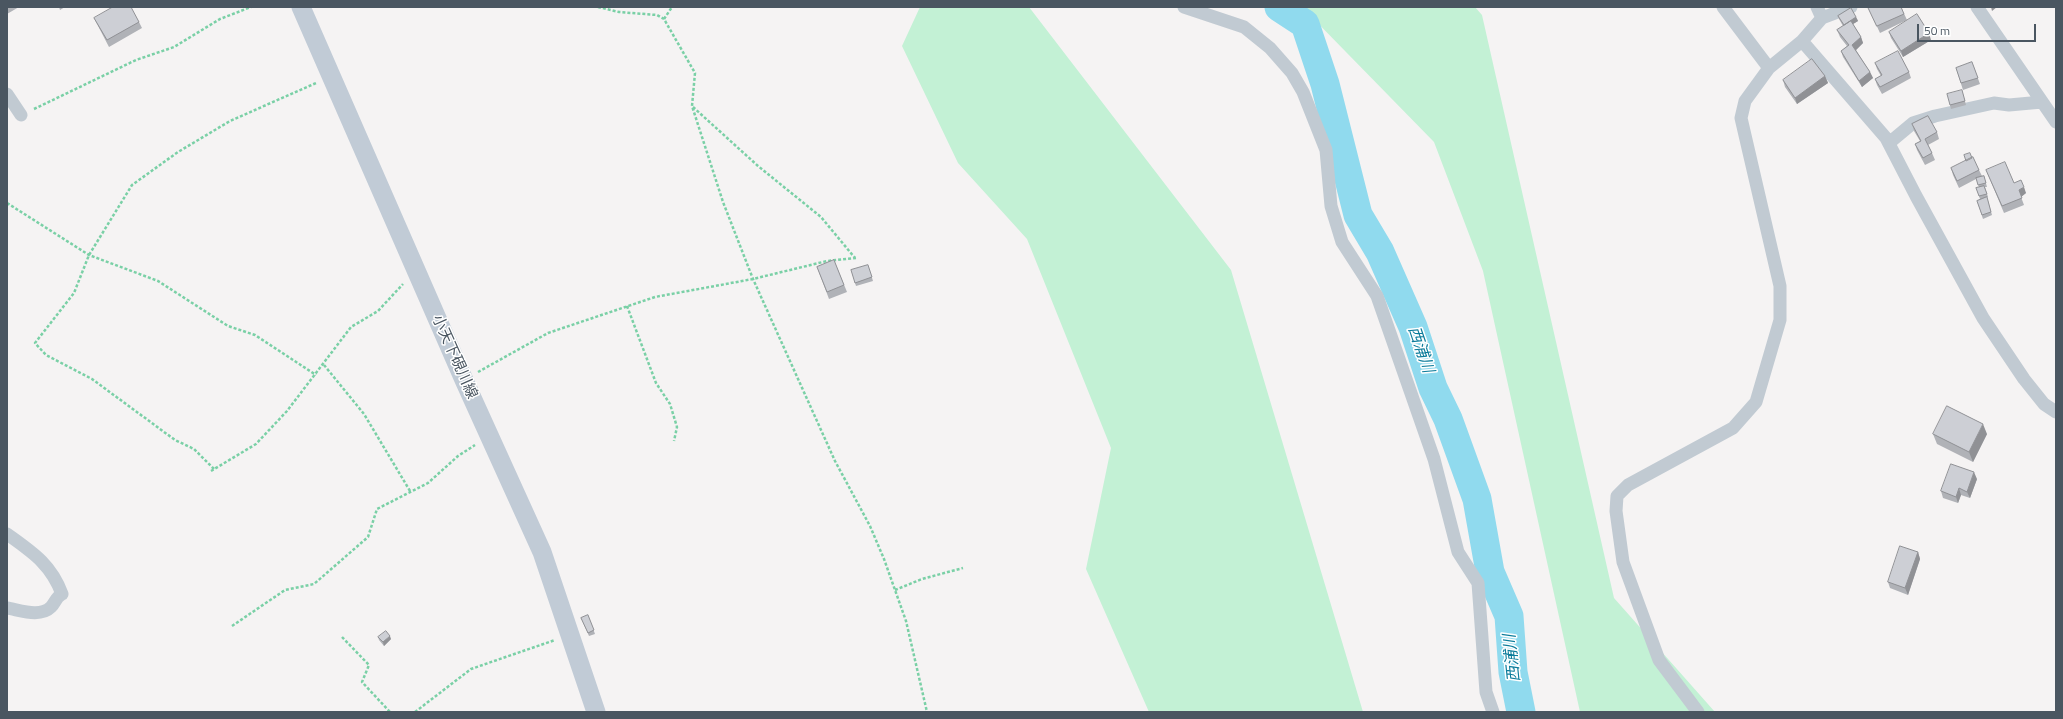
<!DOCTYPE html>
<meta charset="utf-8">
<style>
body{margin:0}
#map{position:relative;width:2063px;height:719px;overflow:hidden;background:#f5f3f3;font-family:"Titillium Web",sans-serif}
canvas{display:block}
.frame{position:absolute;inset:0;border:8px solid #4a5661;pointer-events:none}
.scale{position:absolute;left:1917px;top:24px;width:119px;height:18px;box-sizing:border-box;border:2px solid #4a5661;border-top:0;padding-left:5px;font-size:12px;line-height:14px;white-space:nowrap;color:#4a5661;-webkit-text-stroke:3px #fff;paint-order:stroke}
</style>
<div id="map">
<canvas width="2063" height="719"></canvas>
<div class="frame"></div>
<div class="scale">50 m</div>
</div>
<script>
const ctx = document.querySelector('canvas').getContext('2d');
ctx.lineJoin = 'round';
function fill(path, color) { ctx.fillStyle = color; ctx.fill(path, 'evenodd'); }
function trace(path, color, width, dash) { ctx.strokeStyle = color; ctx.lineWidth = width; ctx.lineCap = dash ? 'butt' : 'round'; ctx.setLineDash(dash || []); ctx.stroke(path); }
function label(font, color, halo, rows, align = 'center') {
  ctx.font = font + ' "Titillium Web","Noto Sans JP",sans-serif'; ctx.lineWidth = 3; ctx.setLineDash([]); ctx.textBaseline = 'middle'; ctx.strokeStyle = halo; ctx.fillStyle = color; for (const [text, x, y, turn = 0] of rows) {
    ctx.save(); ctx.translate(x, y); ctx.rotate((+turn || 0) * Math.PI / 180); ctx.textAlign = isNaN(turn) ? turn : align; if (halo) ctx.strokeText(text, 0, 0); ctx.fillText(text, 0, 0); ctx.restore();
  }
}
const green = new Path2D(`
 M920,7h109l202,263 132,442h-214l-63,-143 25,-121 -84,-209 -69,-76 -56,-117z
 M1302,7h173l7,8 132,583 101,114h-135l-97,-441 -49,-129z`);
const river = new Path2D(`
 M1279,7l26,17 20,60 33,131 22,37 33,75 20,61 15,31 29,80 13,73 19,44 4,56 8,40`);
const path = new Path2D(`
 M598,7l21,5 38,3 7,4 31,54 -3,33 31,96 30,77 82,182 35,65 14,33 22,62 21,91
 M664,19l8,-12
 M693,107l65,59 63,51 34,41
 M34,109l102,-49 38,-13 46,-28 31,-12
 M7,203l82,52 69,26 70,45 27,9 61,40
 M627,306l29,77 14,21 7,23 -3,14
 M324,365l40,49 46,77
 M478,372l70,-39 107,-36 98,-18 74,-18 29,-3
 M214,469l-20,-20 -19,-9 -83,-61 -46,-24 -11,-12 39,-50 15,-38 43,-70 46,-33 52,-31 86,-38
 M211,471l45,-27 31,-33 64,-84 27,-16 25,-27
 M895,590l27,-11 41,-11
 M232,626l53,-36 29,-6 54,-47 9,-28 51,-26 30,-27 17,-11
 M342,637l27,28 -7,17 28,30
 M415,712l56,-43 84,-29`);
const minor = new Path2D(`
 M1184,7l60,20 26,21 22,25 11,19 23,58 5,56 11,36 35,54 57,163 24,93 20,31 8,109 7,20
 M1723,7l46,61
 M1817,7l5,11
 M1977,7l79,115
 M1802,41l84,97 30,58 67,122 41,61 20,25 12,8
 M7,94l14,21
 M1889,143l24,-20 22,-7 59,-13 15,2 33,-3
 M7,534c25,18 44,30 55,60 -6,3 -7,9 -11,13 -11,11 -31,3 -44,1
 M1698,712l-39,-52 -36,-98 -7,-51 1,-15 11,-11 105,-57 23,-26 24,-82v-34l-39,-168 4,-17 24,-33 33,-27 20,-23 29,-11`);
const secondary = new Path2D(`
 M301,7l163,373 78,172 54,160`);
const wall = new Path2D(`
 M7,7h12l-12,7z
 M59,7h6l-5,3z
 M1868,7h33l6,13 -27,13z
 M1838,16l18,1 2,4 -5,3 8,13 2,6 -7,7 14,22 3,6 -11,9 -19,-30 -2,-6 6,-5 -7,-9 -3,-7 6,-4 -4,-7z
 M94,18l45,4 3,6 -33,19 -12,-23z
 M1889,32l42,8 -28,17 -12,-19z
 M1972,62l8,22 -17,6 -7,-22z
 M1875,63l34,9 2,6 -29,16 -5,-9 -2,-6 6,-3 -4,-7z
 M1825,76l3,7 -31,21 -12,-17 -2,-7z
 M1962,90l4,15 -15,4 -1,-4z
 M1912,124l25,8 2,7 -11,6 4,8 3,7 -10,5 -8,-15 -2,-6 5,-3 -6,-10z
 M1972,158l7,12 3,6h2l3,11h-2l3,10h-1l5,18 -9,4 -6,-18 3,-2 -4,-11 3,-1 -3,-8 -17,9 -6,-13 -2,-7z
 M1986,170l28,13 12,10 -5,4 3,8 -20,8z
 M834,260l13,32 -18,7 -12,-32z
 M868,265l5,16 -17,5 -5,-16z
 M1933,434h54l-14,28 -36,-18z
 M1977,479l-7,19 -9,-3 -3,8 -15,-5 -2,-7z
 M1918,552l2,7 -12,36 -18,-7 -2,-6z
 M588,615l7,19 -6,2 -8,-18z
 M378,637l13,2 -7,7 -5,-6z`);
const shadedWall = new Path2D(`
 M1991,7h6l-5,4z
 M1856,17l2,4 -13,8 -1,-4z
 M1929,33l2,7 -28,17 -2,-6z
 M1861,37l2,6 -8,8 -3,-6z
 M1870,72l3,6 -11,9 -3,-6z
 M1825,76l3,7 -31,21 -2,-6z
 M2024,187l2,6 -5,4 -2,-7z
 M1983,424l4,10 -14,28 -4,-10z
 M1974,472l3,7 -7,19 -3,-6z
 M1959,488l2,7 -3,8 -2,-6z
 M1918,552l2,7 -12,36 -3,-7z
 M390,636l1,3 -7,7 -1,-4z`);
const building = new Path2D(`
 M113,7h18l8,15 -32,18 -13,-22z
 M1868,7h33l3,7 -27,12z
 M1851,8l5,9 -12,8 -6,-9z
 M1917,14l12,19 -28,18 -12,-19z
 M1851,21l10,16 -9,8 18,27 -11,9 -18,-30 8,-6 -12,-15z
 M1898,51l11,21 -29,15 -5,-8 7,-4 -7,-12z
 M1812,59l13,17 -30,22 -12,-18z
 M1972,62l6,16 -17,5 -5,-15z
 M1962,90l3,11 -15,4 -3,-11z
 M1928,116l9,16 -12,7 7,14 -9,5 -8,-14 6,-3 -9,-17z
 M1970,153l2,5 -6,3 -2,-6z
 M1973,157l6,13 -22,11 -6,-13z
 M2005,162l9,21 7,-3 3,7 -5,3 3,8 -20,8 -16,-36z
 M1984,176l2,7 -8,2 -2,-7z
 M1984,186l3,8 -8,2 -3,-8z
 M1987,197l4,15 -9,3 -5,-14z
 M834,260l10,25 -17,7 -10,-25z
 M868,265l4,12 -17,6 -4,-13z
 M1947,406l36,18 -14,28 -36,-18z
 M1951,464l23,8 -7,20 -8,-4 -3,9 -15,-6z
 M1900,546l18,6 -13,36 -17,-6z
 M588,615l6,15 -6,3 -7,-15z
 M386,631l4,5 -7,6 -5,-5z`);
const streetNames = [
 ["小天下硯川線",454,357,66]
];
const waterNames = [
 ["西浦川",1420,350,71],
 ["西浦川",1513,658,-96]
];
fill(green, '#c3f1d5');
trace(river, '#90daee', 29);
trace(path, '#7ad0a6', 2.5, [3, 2]);
trace(minor, '#c1cad2', 13);
trace(secondary, '#c1cbd6', 19);
fill(wall, '#b0b2b7');
fill(shadedWall, '#909195');
fill(building, '#cdcfd5');
trace(building, '#909195', 1);
label('15px', '#4a5661', '#fff', streetNames);
label('italic 16px', '#0c7c9b', '#fff', waterNames);
</script>
